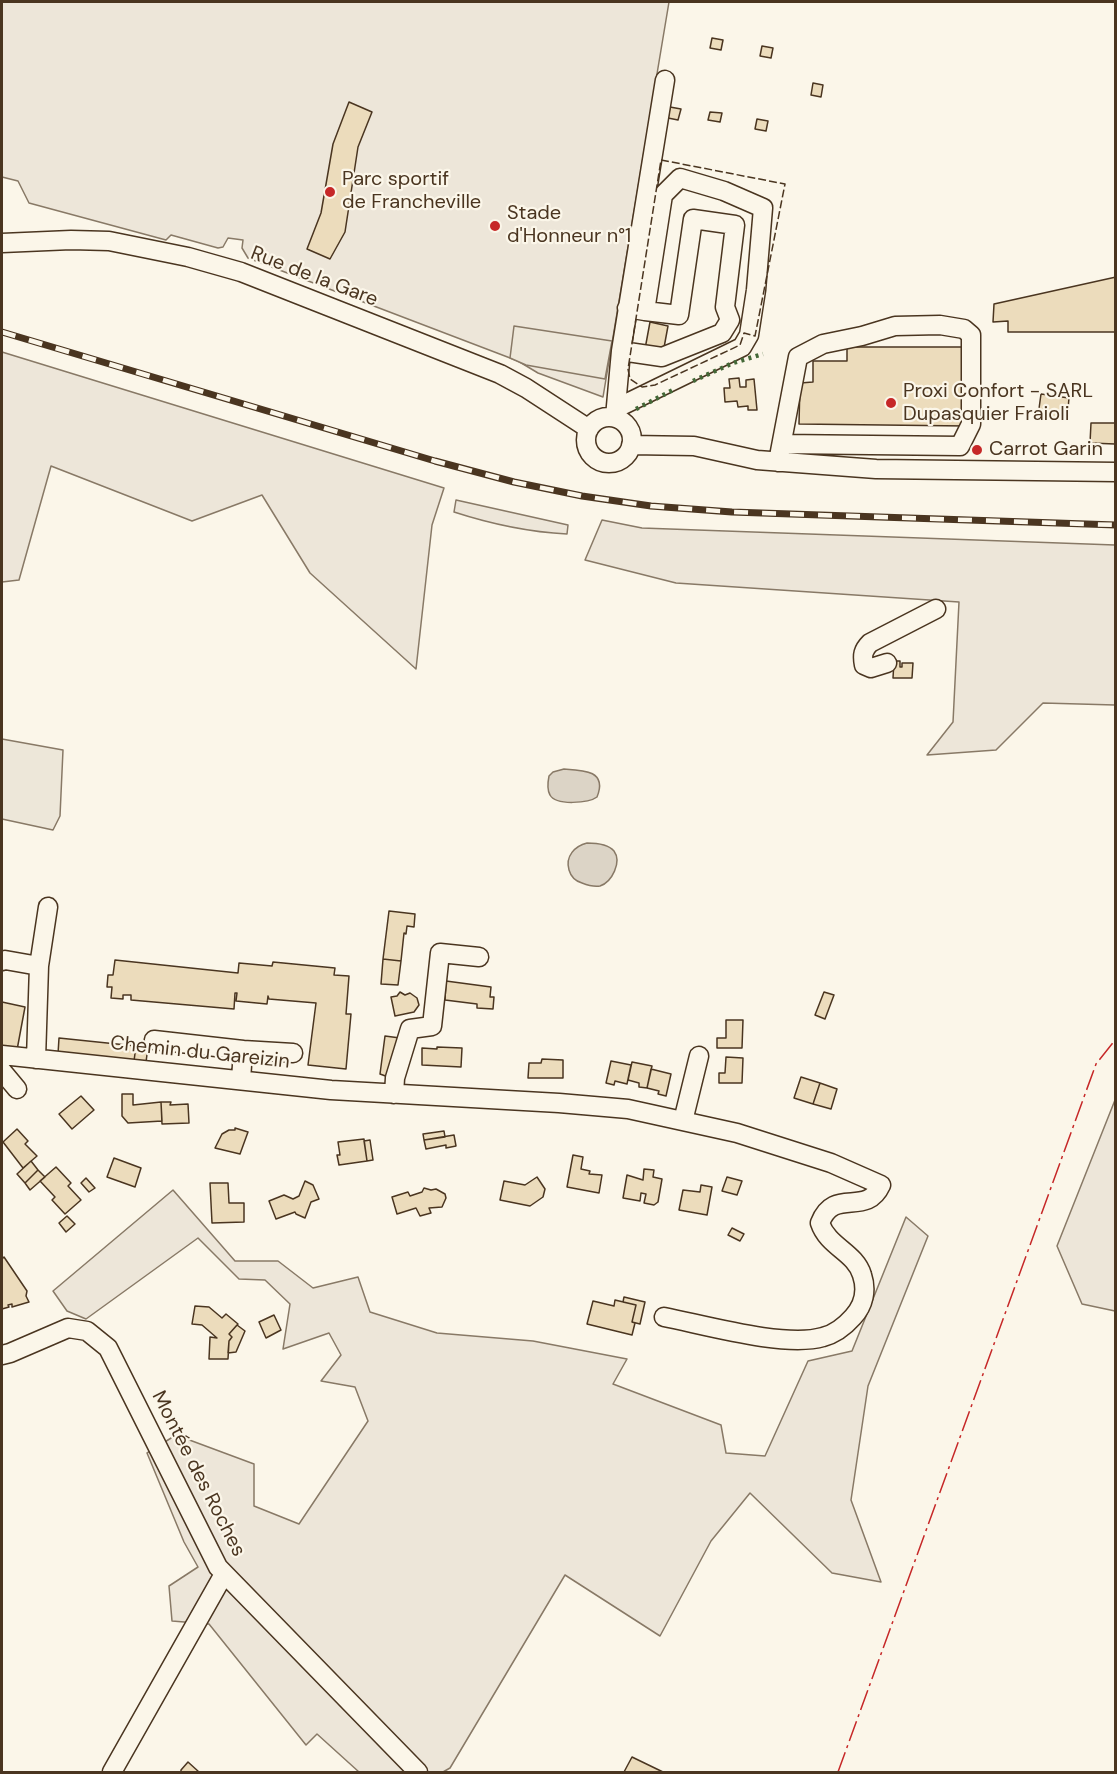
<!DOCTYPE html>
<meta charset="utf-8">
<style>
body{margin:0}
#map{position:relative;width:1117px;height:1774px;overflow:hidden;background:#fbf6e9;font-family:"DM Sans",sans-serif}
canvas{display:block}
.frame{position:absolute;inset:0;border:3px solid #4a3520;pointer-events:none}
</style>
<div id="map">
<canvas width="1117" height="1774"></canvas>
<div class="frame"></div>
</div>
<script>
const ctx = document.querySelector('canvas').getContext('2d');
ctx.lineJoin = 'round';
function fill(path, color) { ctx.fillStyle = color; ctx.fill(path, 'evenodd'); }
function trace(path, color, width, dash) { ctx.strokeStyle = color; ctx.lineWidth = width; ctx.lineCap = dash ? 'butt' : 'round'; ctx.setLineDash(dash || []); ctx.stroke(path); }
function label(font, color, halo, rows, align = 'center') {
  ctx.font = font + ' "DM Sans",sans-serif'; ctx.lineWidth = 4.5; ctx.setLineDash([]); ctx.textBaseline = 'middle'; ctx.strokeStyle = halo; ctx.fillStyle = color; for (const [text, x, y, turn = 0] of rows) {
    ctx.save(); ctx.translate(x, y); ctx.rotate((+turn || 0) * Math.PI / 180); ctx.textAlign = isNaN(turn) ? turn : align; if (halo) ctx.strokeText(text, 0, 0); ctx.fillText(text, 0, 0); ctx.restore();
  }
}
const green = new Path2D(`
 M2,2h667l-66,395 -65,-24 -20,-12 -270,-103 -6,-10 1,-8 -15,-2 -5,9 -5,1 -47,-13 -5,5 -137,-37 -11,-22 -16,-4z
 M2,352l442,136 -12,37 -16,144 -106,-96 -48,-78 -70,26 -141,-55 -32,114 -17,2z
 M456,500l112,25 -1,9c-39,-2 -76,-10 -113,-22z
 M602,520l40,8 473,17v160l-72,-2 -47,47 -69,5 26,-33 6,-120 -283,-19 -91,-23z
 M1115,1100v211l-33,-7 -25,-58z
 M173,1190l62,71h43l35,27 45,-11 12,35 67,21 96,8 94,18 -14,25 108,41 5,28 39,3 43,-95 44,-10 54,-134 22,19 -60,150 -17,114 30,82 -49,-9 -82,-80 -39,48 -51,95 -95,-61 -115,193 -7,4h-84l-42,-38 -11,11 -97,-121 -37,-3 -3,-35 29,-19 -14,-25 -37,-89 29,-18 78,29v42l45,18 69,-103 -13,-34 -34,-6 20,-26 -12,-22 -46,16 7,-45 -25,-24 -26,-1 -41,-41 -112,81 -19,-8 -14,-20z`);
const parking = new Path2D(`
 M514,326l98,15 -7,38 -79,-14 -16,-7z
 M2,739l61,11 -3,66 -7,14 -51,-11z`);
const water = new Path2D(`
 M564,769c18,1 44,1 33,28 -8,6 -41,9 -47,-2 -3,-5 -2,-14 -1,-19l4,-4z
 M587,843c9,0 21,1 27,8 8,11 -2,31 -14,35 -6,1 -13,-1 -18,-3 -7,-2 -11,-6 -13,-13 -4,-14 6,-24 18,-27z`);
const building = new Path2D(`
 M712,38l11,2 -2,10 -11,-2z
 M762,46l11,2 -2,10 -11,-2z
 M813,83l10,2 -2,12 -10,-2z
 M349,102l23,10 -14,35 -13,85 -15,27 -23,-10 14,-36 12,-69z
 M670,107l11,2 -3,11 -10,-2z
 M710,112l12,1 -2,9 -12,-2z
 M757,119l11,2 -2,10 -11,-2z
 M1116,277v55h-108v-11l-15,1 1,-18z
 M650,322l18,4 -5,27 -18,-4z
 M847,347h119v79l-167,-2 1,-41 13,-1v-21h34z
 M739,378l1,9h6v-7l8,-1 3,31h-9v-4l-10,1 -1,-6 -12,1 -1,-14h6l-1,-9z
 M1041,394l28,4 -2,22 -29,-4z
 M1091,423h25v25l-1,-4 -25,-1z
 M894,661h6v6h2v-4h11l-1,15h-19z
 M389,911l26,3 -1,13 -7,-1 -1,8 -2,-1 -3,28 -18,-2z
 M383,959l18,2 -3,24 -17,-1z
 M115,960l123,13 1,-10 33,3 1,-4 62,6 -1,7 15,1 -3,38h5l-5,55 -38,-4 8,-62 -47,-4 -1,-3 -1,8 -31,-3 1,-8h-2l-1,16 -103,-9v-5h-8v4l-12,-1 1,-11h-5l1,-12h5z
 M446,981l45,6 -1,10h4l-1,12 -16,-1v-4l-32,-4z
 M400,992l5,3 5,-2 7,5 2,7 -5,7 -19,4 -4,-19 6,-1z
 M824,992l10,3 -9,24 -10,-4z
 M2,1002l23,5 -8,43 -15,-2z
 M726,1020h17l-1,28h-25v-10h9z
 M385,1036l15,2 -9,40 -11,-4z
 M59,1038l77,8 -2,15 -76,-7z
 M136,1046l12,1 -2,15 -12,-1z
 M437,1047l25,1 -1,19 -39,-2v-17l15,1z
 M726,1057l17,1 -1,25h-23v-10h6z
 M542,1059l21,1v18h-35l1,-15h12z
 M611,1061l20,4 -4,19 -12,-3 -1,4 -8,-2z
 M632,1062l20,4 -5,22 -8,-1v-4l-11,-3z
 M651,1069l20,5 -5,22 -8,-2 1,-3 -12,-3z
 M801,1077l19,6 -7,21 -19,-6z
 M820,1083l17,6 -6,20 -18,-5z
 M122,1094h11v11l28,-3 1,19 -34,2 -6,-7z
 M81,1096l13,14 -22,19 -13,-15z
 M161,1102h10l-1,3 18,-1 1,19 -27,1z
 M235,1128l13,4 -8,22 -25,-6 7,-14 7,-4h6z
 M17,1129l11,12 -3,3 12,12 -14,12 -20,-26z
 M444,1131l1,6 -21,3 -1,-6z
 M454,1135l2,11 -10,2v-3l-20,4 -2,-9z
 M364,1139l3,22 -28,4 -2,-10h3l-2,-13z
 M370,1140l3,20 -6,1 -3,-20z
 M573,1155l10,2 -2,12 9,2 -1,3 13,1 -3,18 -32,-6z
 M114,1158l27,10 -6,19 -28,-10z
 M31,1161l7,9 -13,13 -8,-9z
 M56,1167l15,16 -3,3 13,14 -16,14 -13,-14 3,-3 -15,-16z
 M644,1169l10,1 -1,7 9,2 -4,23 -4,3 -10,-2 2,-9 -5,-1 -1,8 -17,-3 4,-23 16,5z
 M38,1170l7,7 -15,13 -5,-7z
 M537,1177l8,12 -2,8 -13,9 -30,-6 4,-19 21,4z
 M727,1177l15,4 -5,14 -15,-4z
 M86,1178l9,10 -6,4 -8,-9z
 M305,1181l8,4 6,14 -8,3 -6,16 -9,-4 -1,-2 -19,7 -7,-18 15,-6 9,4 6,-3z
 M210,1183h18l1,20h15v19l-32,1z
 M701,1185l11,2 -5,28 -28,-5 4,-20 17,2z
 M424,1188l7,2 5,-1 9,5 1,4 -4,9 -13,1 2,5 -11,3 -4,-8 -19,6 -5,-17 16,-5 2,4 12,-4z
 M67,1216l8,8 -9,8 -7,-9z
 M732,1228l12,6 -4,7 -12,-6z
 M4,1257l23,34 -1,5 3,6 -17,5v-3l-4,1 1,2 -7,2v-50z
 M624,1297l21,5 -5,22 -8,-2 4,-17 -13,-3z
 M615,1300l21,5 -4,17 3,1 -3,12 -45,-11 6,-23 21,5z
 M195,1306l14,1 13,11 4,-4 12,10 -9,10 3,3 -3,4 -1,18h-19l1,-22 7,1 -15,-13 -10,-1z
 M274,1315l7,15 -15,8 -7,-16z
 M237,1325l8,6 -9,21 -8,1 1,-12 3,-4 -3,-3z
 M632,1757l31,15h-39z
 M188,1762l11,10h-18v-2z`);
const minor = new Path2D(`
 M2,243l69,-3 38,1 79,16 53,15 259,102 26,14 63,41
 M621,351l41,6 60,-24 8,-13 -5,-13 10,-82 -42,-6 -14,96 -34,-4
 M617,408l125,-61 7,-12 7,-45 7,-82 -39,-17 -44,-13 -17,17 -18,116 -18,-3
 M615,417l6,-66 44,-271
 M586 440a23 23 0 1 1 46 0a23 23 0 1 1-46 0Z
 M631,445l63,1 63,14 119,9 240,3
 M778,462l20,-105 25,-13 39,-8 33,-10 45,-1 24,4 7,6v89l-11,22 -178,-2
 M887,663l-16,5 -7,-3c-2,-10 -1,-15 6,-22l66,-34
 M2,961l3,-1 34,6
 M154,1040l89,10 -2,30
 M243,1050l50,3
 M2,1055l329,35 228,13 69,6 109,24 94,30 50,22c-15,33 -47,1 -61,38 8,24 35,29 42,52 5,15 2,30 -9,42 -8,9 -18,17 -30,20 -38,11 -118,-12 -159,-20
 M36,1059l3,-93 9,-59
 M2,1071l15,18
 M394,1094l1,-16 15,-49 22,-3 8,-73 39,4
 M683,1121l16,-65
 M2,1355l8,-2 58,-25 19,3 21,17 110,219 200,205
 M112,1772l112,-198`);
const rail = new Path2D(`
 M2,332l433,129 79,21 68,14 69,10 81,6 384,13`);
const hedge = new Path2D(`
 M693,381l40,-18 30,-9
 M636,409l37,-19`);
const fence = new Path2D(`
 M661,160l124,24 -30,152 -11,-3 -4,12 -85,40 -13,2 -12,-8 -2,-10z`);
const power = new Path2D(`
 M838,1772l258,-708 20,-25`);
const markers = [
 [330,192,6,"#c62828"],
 [495,226,6,"#c62828"],
 [891,403,6,"#c62828"],
 [977,450,6,"#c62828"]
];
const poiNames = [
 ["Parc sportif",342,180],
 ["de Francheville",342,203],
 ["Stade",507,214],
 ["d'Honneur n°1",507,237],
 ["Proxi Confort - SARL",903,392],
 ["Dupasquier Fraioli",903,415],
 ["Carrot Garin",989,450]
];
const streetNames = [
 ["Rue de la Gare",314,277,21],
 ["Chemin du Gareizin",200,1053,6],
 ["Montée des Roches",198,1474,63]
];
fill(green, '#ede6d9');
trace(green, '#887966', 1.5);
fill(parking, '#ede7d9');
trace(parking, '#887966', 1.5);
fill(water, '#dcd4c6');
trace(water, '#887966', 1.5);
fill(building, '#ecdcbc');
trace(building, '#4a3520', 1.5);
trace(minor, '#4a3520', 21);
trace(minor, '#fbf6e9', 18);
trace(rail, '#4a3520', 7);
trace(rail, '#fbf6e9', 4.5, [14]);
trace(hedge, '#436837', 4.5, [3, 4.5]);
trace(fence, '#4a3520', 1.5, [8, 3]);
trace(power, '#c62828', 1.5, [21, 4.5, 3, 4.5]);
for (const [x, y, r, color] of markers) { const dot = new Path2D(); dot.arc(x, y, r, 0, 2 * Math.PI); ctx.fillStyle = color; ctx.fill(dot); trace(dot, '#fbf6e9', 2); }
label('20px', '#4a3520', '#fbf6e9', poiNames, 'left');
label('20px', '#4a3520', '#fbf6e9', streetNames);
</script>
